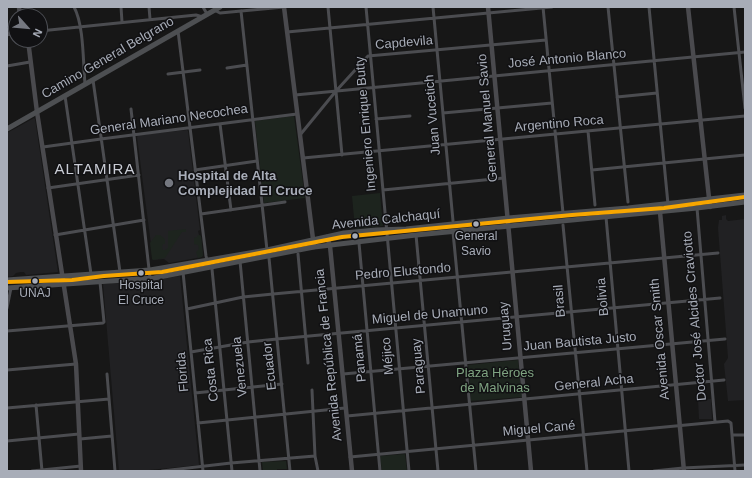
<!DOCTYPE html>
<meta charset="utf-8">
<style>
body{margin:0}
#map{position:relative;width:752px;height:478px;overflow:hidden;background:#171717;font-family:Helvetica,sans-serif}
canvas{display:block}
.frame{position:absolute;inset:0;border:8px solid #a8adb8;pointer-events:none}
.north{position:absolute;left:8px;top:8px;width:40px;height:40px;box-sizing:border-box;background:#111113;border:1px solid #4d4f55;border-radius:50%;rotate:117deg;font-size:11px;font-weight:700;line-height:16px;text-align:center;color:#a8adb8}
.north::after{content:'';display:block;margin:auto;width:14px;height:18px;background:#757880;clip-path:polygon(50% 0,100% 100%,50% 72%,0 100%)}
</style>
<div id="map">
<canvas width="752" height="478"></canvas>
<div class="frame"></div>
<div class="north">N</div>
</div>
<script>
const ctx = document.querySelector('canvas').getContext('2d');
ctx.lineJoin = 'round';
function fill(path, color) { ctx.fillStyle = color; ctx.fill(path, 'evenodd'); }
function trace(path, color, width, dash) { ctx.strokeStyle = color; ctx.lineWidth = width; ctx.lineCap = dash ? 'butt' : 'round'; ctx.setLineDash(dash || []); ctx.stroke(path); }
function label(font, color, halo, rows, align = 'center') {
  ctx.font = font + ' Helvetica,sans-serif'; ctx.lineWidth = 3; ctx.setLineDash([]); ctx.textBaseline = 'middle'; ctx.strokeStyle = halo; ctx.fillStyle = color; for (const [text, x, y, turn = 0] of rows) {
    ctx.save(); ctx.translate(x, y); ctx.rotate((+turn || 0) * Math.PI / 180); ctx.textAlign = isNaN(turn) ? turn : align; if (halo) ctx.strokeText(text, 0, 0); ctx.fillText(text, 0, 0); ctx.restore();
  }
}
const built = new Path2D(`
 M34,118l1,1 23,153 -32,3 -2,-3h-3l-5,1 -3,3 -6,1v-144z
 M187,130l1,1 12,99 -2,1 1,4 2,1 2,19 -1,2 -33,6 -5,-4 -11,1 -16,-123 1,-2z
 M726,215v4l2,2 17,-2v181l-17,1 -4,-37 4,-6 -10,-130 1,-8h3v-4z
 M180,276l19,189 -60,6h-20l-16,-187 17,-2 6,5 3,-1 3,-3z
 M711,399l1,20h-13l-1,-19z`);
const green = new Path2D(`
 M294,116l11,82 -41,5 -9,-82z
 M380,193l3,33 -28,3 -3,-33z
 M186,229v3h-4l-17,26 -12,2 -1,-1 -2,-16 6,-8h4l5,4v5h-2l-1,3 1,3h2l3,-2v-17z
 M199,235l2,1 2,19 -1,2 -4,1 -2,-6 3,-3 -1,-4 -4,-1v-6l3,-1v-1z
 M518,360l4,37 -51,4 -3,-36z
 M405,454l2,17h-25l-2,-15z
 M286,461l1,8h-10v2h-14l-1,-9z`);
const street = new Path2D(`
 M74,7c10,18 9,56 11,77
 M121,7l1,15
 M149,7l1,12
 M203,7l4,7
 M328,7l14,148
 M366,7l43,464
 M433,7l20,214
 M543,7l20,206
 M608,7l20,195
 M649,7l19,197
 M734,7l11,101
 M214,10l6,3 64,-6
 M241,11l26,239
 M40,31l156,-16 7,2
 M178,31l28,225 1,4 5,9 20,202
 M287,32l265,-25
 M7,66l23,-4
 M227,68l20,-3
 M168,74l32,-4
 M93,80l27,192
 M295,95l450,-43
 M65,96l26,178
 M617,97l40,-4
 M131,109l19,169
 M443,113l109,-10
 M376,119l34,-3
 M220,124l11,86
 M588,131l7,74
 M300,135l36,-44 32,-35 178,-16
 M43,147l58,-8 196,-25
 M303,158l442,-42
 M195,170l62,-9
 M592,170l153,-15
 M48,188l91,-13
 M383,190l121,-12
 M697,208l18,214
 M201,214l84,-12
 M606,217l23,254
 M563,225l24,246
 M453,232l23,239
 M55,235l89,-15
 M416,235l22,236
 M359,243l21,228
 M298,254l10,109
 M269,258l21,213
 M240,261l20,210
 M183,272l20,199
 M7,308l4,-20
 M187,309l56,-12 30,-3 445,-41
 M7,331l96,-8 1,-1 -4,-40
 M191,352l57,-10 29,-3 443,-41
 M7,370l69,-6
 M107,374l8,97
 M343,374l382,-35
 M312,390l3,66 3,15
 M195,393l87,-9
 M36,405l6,66
 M7,408l102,-9
 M347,416l377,-36
 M198,423l147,-15
 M732,435h13
 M80,439l32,-3
 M7,441l72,-7
 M350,457l378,-36 3,2 4,48
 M32,471l49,-5
 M162,471l69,-8 84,-7
 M654,471l29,-3 62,-3`);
const secondary = new Path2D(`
 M19,7l1,9
 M284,7l30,240
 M488,7l43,464
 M688,7l22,200
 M7,34l9,-1
 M28,40l9,72 39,252 5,107
 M660,212l24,259
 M327,237l3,9 22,225`);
const primary = new Path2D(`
 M7,129l213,-122
 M7,280l143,-10 117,-20 77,-17 32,-3 30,-1 102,-11 120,-10 117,-13
 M7,288l147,-10 160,-31 102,-12 281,-27 48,-6`);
const bus1 = new Path2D(`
 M7,282l65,-2 32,-4 58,-4 180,-35 230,-22 92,-7 81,-11`);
const markers = [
 [169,183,5,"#757880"],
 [476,224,3.5,"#a8adb8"],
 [355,236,3.5,"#a8adb8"],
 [141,273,3.5,"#a8adb8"],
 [35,281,3.5,"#a8adb8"]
];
const busNames = [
 ["General",476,237],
 ["Savio",476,252],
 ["Hospital",141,286],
 ["El Cruce",141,301],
 ["UNAJ",35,294]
];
const streetNames = [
 ["Capdevila",404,43,-5],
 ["Camino General Belgrano",108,58,-30],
 ["José Antonio Blanco",567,59,-5],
 ["Juan Vucetich",433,115,-95],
 ["General Manuel Savio",488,118,-95],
 ["General Mariano Necochea",169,120,-8],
 ["Ingeniero Enrique Butty",366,124,-95],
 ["Argentino Roca",559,124,-5],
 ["Avenida Calchaquí",386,220,-6],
 ["Pedro Elustondo",403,272,-5],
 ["Bolivia",603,297,-95],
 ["Brasil",560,301,-95],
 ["Miguel de Unamuno",430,315,-5],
 ["Doctor José Alcides Craviotto",695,316,-95],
 ["Uruguay",506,326,-95],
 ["Avenida Oscar Smith",660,339,-95],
 ["Juan Bautista Justo",580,342,-5],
 ["Avenida República de Francia",329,355,-96],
 ["Méjico",388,356,-95],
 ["Panamá",360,358,-95],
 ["Ecuador",270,366,-96],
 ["Paraguay",419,366,-95],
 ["Venezuela",240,367,-96],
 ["Costa Rica",211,370,-96],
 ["Florida",183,372,-95],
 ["General Acha",594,383,-6],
 ["Miguel Cané",539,429,-5]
];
const poiNames = [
 ["Hospital de Alta",178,176],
 ["Complejidad El Cruce",178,191]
];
const parkNames = [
 ["Plaza Héroes",495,373],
 ["de Malvinas",495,388]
];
const quarterNames = [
 ["ALTAMIRA",95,170]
];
fill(built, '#212123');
fill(green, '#1d241e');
trace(street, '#4b4c50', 3);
trace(secondary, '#4a4a4e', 4.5);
trace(primary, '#4d4f52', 5);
trace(bus1, '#f7a600', 4);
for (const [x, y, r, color] of markers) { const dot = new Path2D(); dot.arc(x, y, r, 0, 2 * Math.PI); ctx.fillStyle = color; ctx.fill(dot); trace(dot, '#111113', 1.5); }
label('12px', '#a8adb8', '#111113', busNames);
label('13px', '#a8adb8', '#111113', streetNames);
label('bold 13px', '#a8adb8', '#111113', poiNames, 'left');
label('13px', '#7fa381', '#111113', parkNames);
ctx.letterSpacing = '1px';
label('15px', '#c9ccd4', '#111113', quarterNames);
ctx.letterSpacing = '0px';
</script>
